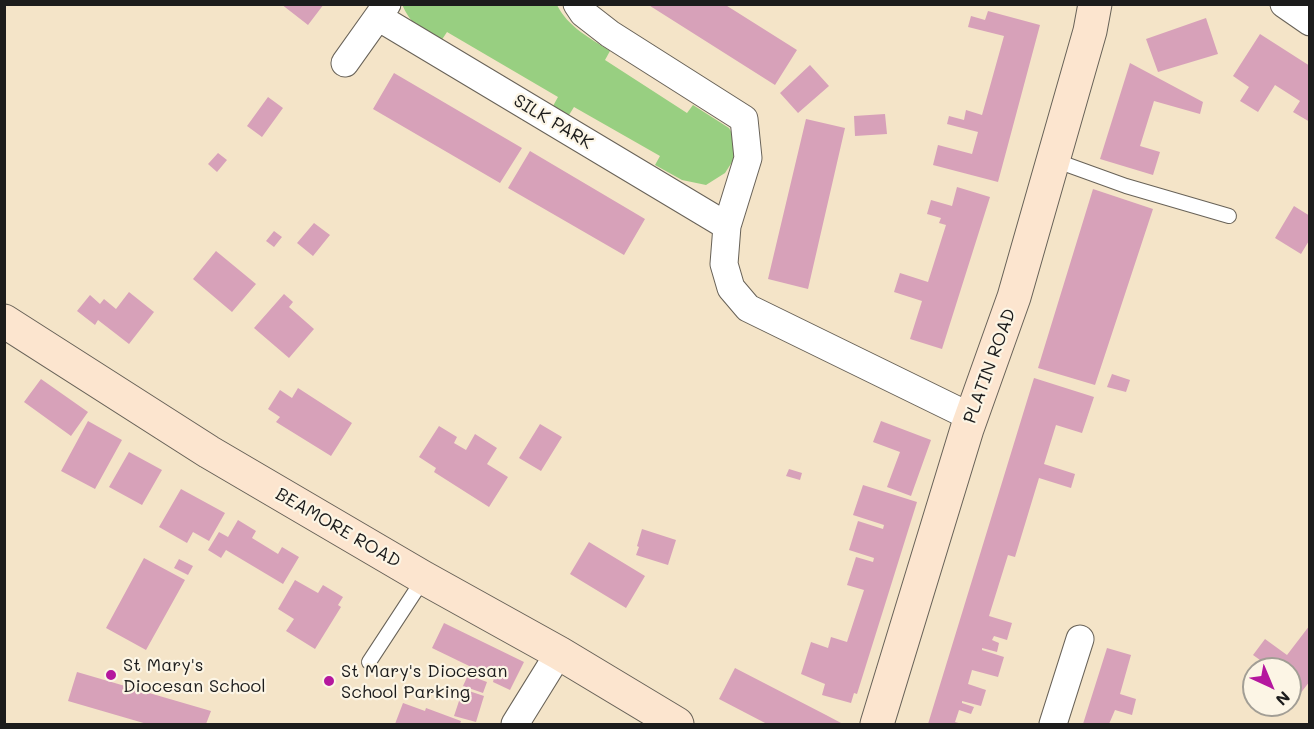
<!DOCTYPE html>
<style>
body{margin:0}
#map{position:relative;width:1314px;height:729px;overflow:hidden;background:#f4e4c8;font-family:Mali,sans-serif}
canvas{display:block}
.frame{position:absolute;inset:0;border:6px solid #1c1c1c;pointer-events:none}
.north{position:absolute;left:1242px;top:657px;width:60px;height:60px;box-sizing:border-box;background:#fcf5e5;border:2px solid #a29e95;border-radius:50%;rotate:136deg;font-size:16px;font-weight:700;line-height:24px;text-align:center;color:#1c1c1c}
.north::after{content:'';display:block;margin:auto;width:21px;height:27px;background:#b5179e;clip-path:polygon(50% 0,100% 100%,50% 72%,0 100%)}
</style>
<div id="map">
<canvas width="1314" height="729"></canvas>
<div class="frame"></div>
<div class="north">N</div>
</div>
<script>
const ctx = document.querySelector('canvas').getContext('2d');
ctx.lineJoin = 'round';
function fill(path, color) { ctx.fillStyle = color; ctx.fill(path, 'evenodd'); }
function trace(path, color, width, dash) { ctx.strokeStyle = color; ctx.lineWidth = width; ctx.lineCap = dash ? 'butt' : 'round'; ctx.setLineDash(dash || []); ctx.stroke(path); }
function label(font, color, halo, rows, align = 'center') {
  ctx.font = font + ' Mali,sans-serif'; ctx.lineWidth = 4.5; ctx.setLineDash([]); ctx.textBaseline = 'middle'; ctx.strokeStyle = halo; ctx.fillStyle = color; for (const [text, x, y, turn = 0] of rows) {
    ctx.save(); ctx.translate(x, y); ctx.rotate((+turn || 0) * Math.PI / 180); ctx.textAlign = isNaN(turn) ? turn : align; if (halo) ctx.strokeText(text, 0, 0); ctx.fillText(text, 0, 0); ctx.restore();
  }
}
const green = new Path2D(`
 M402,4l155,1c11,22 33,33 53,46l-5,9 82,53 6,-8 36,23 5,9v22l-9,14 -19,12 -24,-5 -27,-15 5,-9 -86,-49 -5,8 -16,-9 5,-9 -111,-65 -6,9c-19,-12 -30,-15 -39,-37z`);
const building = new Path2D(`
 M281,4h43l-16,21z
 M647,4h77l73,46 -22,35z
 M988,11l52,14 -42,157 -65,-17 5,-20 34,9 6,-22 -31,-8 2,-8 15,4 2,-10 16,5 22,-79 -36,-9 3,-11 14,4z
 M1206,18l12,36 -60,18 -12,-33z
 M1260,34l50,32v56l-17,-10 7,-11 -25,-16 -17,27 -18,-11 9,-14 -16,-11z
 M1130,63l73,39 -3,12 -46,-13 -14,45 20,6 -7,23 -53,-16z
 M810,65l19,21 -31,27 -18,-20z
 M394,73l128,75 -22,35 -127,-74z
 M268,97l15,11 -21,29 -15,-11z
 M885,114l2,20 -32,2 -1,-20z
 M806,119l39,9 -37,161 -40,-10z
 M530,151l115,68 -21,36 -116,-67z
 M218,153l9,7 -10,12 -9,-8z
 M957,187l33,10 -48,152 -32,-10 12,-38 -28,-9 6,-19 28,9 18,-57 -7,-2 2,-5 -14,-4 4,-14 21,6z
 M1093,189l60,20 -58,176 -57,-17z
 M1294,206l16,10v23l-9,15 -26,-16z
 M314,223l16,12 -17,21 -16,-13z
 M274,231l8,6 -8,10 -8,-6z
 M216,251l40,33 -24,28 -39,-33z
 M129,292l25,20 -25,32 -31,-24 -3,5 -18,-14 13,-16 10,9 4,-5 12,10z
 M284,294l9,8 -4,5 25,22 -25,29 -35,-30z
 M1112,374l18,6 -4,12 -19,-5z
 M1034,378l60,19 -12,36 -26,-8 -12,39 31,10 -4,14 -32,-10 -24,79 -7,-2 -19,61 23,7 -5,17 -13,-4 -2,4 7,3 -2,9 -15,-4v2l22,7 -6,20 -26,-7 -4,14 18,6 -5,16 -19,-5v2l12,4 -3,7 -12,-4 -4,12 7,2h-34z
 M41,379l47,33 -17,24 -47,-34z
 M298,388l54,35 -21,33 -55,-34 4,-5 -12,-8 12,-19 12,8z
 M88,421l34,19 -27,49 -34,-18z
 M881,421l50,19 -20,56 -24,-9 13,-35 -27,-10z
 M540,424l22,13 -21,34 -22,-13z
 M439,426l18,11 -3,6 12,7 9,-16 22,14 -10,16 21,13 -19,30 -55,-35 2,-4 -17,-11z
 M129,452l33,18 -20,35 -33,-18z
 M789,469l13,4 -2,7 -14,-4z
 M863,485l54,17 -60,192 -3,-1 -3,10 -29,-8 3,-11 -24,-10 10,-32 17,6 3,-11 16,5 17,-52 -17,-5 9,-28 17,5 1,-4 -25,-8 9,-29 25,8 1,-4 -31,-10z
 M181,489l44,24 -16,28 -16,-9 -6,11 -28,-16z
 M238,520l18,11 -4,7 18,11 8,5 4,-7 17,10 -16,27 -57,-34 -5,8 -13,-8 11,-18 9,5z
 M642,529l34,11 -8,25 -32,-10 3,-8 -2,-1z
 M589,542l56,34 -19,32 -56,-34z
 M144,558l41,22 -39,70 -40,-22z
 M179,559l14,7 -5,9 -14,-7z
 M295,580l23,13 5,-8 20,12 -5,8 3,2 -26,42 -29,-18 8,-12 -16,-10z
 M444,623l80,39 -14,28 -17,-8 1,-4 -62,-30z
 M1310,625v56l-21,27 -3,-3h4v-36h-36v12l-6,-5 12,-16 -7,-5 12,-16 22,16z
 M1107,648l24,7 -11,39 16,5 -4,16 -17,-5 -6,14h-26z
 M735,668l91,47 17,9h-76l-48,-25z
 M77,672l134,39 -5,13h-59l-79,-23z
 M468,675l19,7 -4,11 -20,-7z
 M463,689l21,7 -8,26 -22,-6z
 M403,703l22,8 1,-3 35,13 -1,3h-65z`);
const lane = new Path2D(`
 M1054,160l72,26 103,30
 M369,662l55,-84`);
const street = new Path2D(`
 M577,4l6,9 27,21 134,85 4,39 -21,68 -3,38 7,24 17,20 223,109
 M1284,4l26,18
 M378,17l349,209
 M345,63l42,-59
 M515,724l44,-71
 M1053,724l27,-85`);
const secondary = new Path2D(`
 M4,321l205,131 215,126 135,75 118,71
 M877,724l90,-295 47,-132 76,-266 5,-27`);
const markers = [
 [111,675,6,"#b5179e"],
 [329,681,6,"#b5179e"]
];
const streetNames = [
 ["SILK PARK",553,122,31],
 ["PLATIN ROAD",990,366,-70],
 ["BEAMORE ROAD",338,528,30]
];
const poiNames = [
 ["St Mary's",123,665],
 ["Diocesan School",123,686],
 ["St Mary's Diocesan",341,671],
 ["School Parking",341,692]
];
fill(green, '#98cf81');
fill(building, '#d7a1b9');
trace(lane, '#686258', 16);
trace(street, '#686258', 29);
trace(secondary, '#686258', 35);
trace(lane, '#fff', 14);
trace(street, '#fff', 27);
trace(secondary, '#fce5cf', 33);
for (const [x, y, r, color] of markers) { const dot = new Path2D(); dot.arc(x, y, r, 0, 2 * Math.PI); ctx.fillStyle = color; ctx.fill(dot); trace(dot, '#fcf5e5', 2); }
label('18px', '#1c1c1c', '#fcf5e5', streetNames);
label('18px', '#1c1c1c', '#fcf5e5', poiNames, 'left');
</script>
